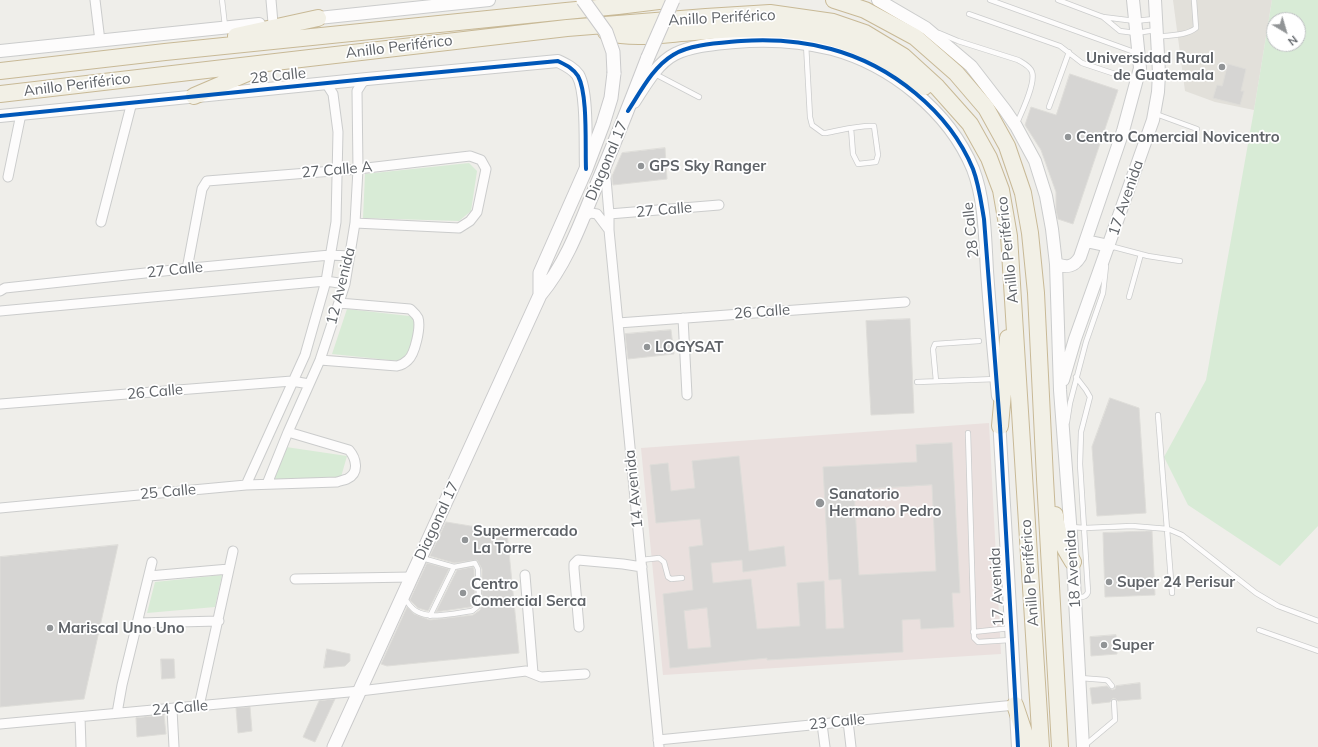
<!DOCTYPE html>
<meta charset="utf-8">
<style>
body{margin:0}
#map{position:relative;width:1318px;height:747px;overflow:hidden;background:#efeeea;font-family:Mulish,sans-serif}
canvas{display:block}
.north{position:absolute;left:1266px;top:12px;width:40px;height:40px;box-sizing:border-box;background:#fff;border:1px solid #bfc1c3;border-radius:50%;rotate:142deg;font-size:11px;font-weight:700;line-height:16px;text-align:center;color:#5f6368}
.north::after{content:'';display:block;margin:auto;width:14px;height:18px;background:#919496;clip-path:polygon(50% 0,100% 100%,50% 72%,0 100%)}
</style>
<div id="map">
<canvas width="1318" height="747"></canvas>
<div class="north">N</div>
</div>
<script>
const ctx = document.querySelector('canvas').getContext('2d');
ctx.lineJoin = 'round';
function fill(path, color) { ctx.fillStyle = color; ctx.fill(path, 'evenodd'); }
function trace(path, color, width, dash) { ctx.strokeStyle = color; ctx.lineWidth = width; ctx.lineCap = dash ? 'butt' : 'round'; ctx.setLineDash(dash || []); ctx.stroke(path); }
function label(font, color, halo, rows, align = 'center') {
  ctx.font = font + ' Mulish,sans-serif'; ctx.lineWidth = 3.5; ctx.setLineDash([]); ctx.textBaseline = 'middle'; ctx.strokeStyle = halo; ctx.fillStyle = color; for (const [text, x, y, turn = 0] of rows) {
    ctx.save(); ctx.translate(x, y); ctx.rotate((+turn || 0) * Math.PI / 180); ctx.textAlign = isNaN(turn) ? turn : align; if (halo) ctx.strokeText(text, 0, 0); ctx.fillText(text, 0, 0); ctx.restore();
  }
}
const education = new Path2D(`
 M1173,0h99l-18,110 -39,-8 -30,-11z`);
const medical = new Path2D(`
 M989,423l12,231 -338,21 -22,-227z`);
const green = new Path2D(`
 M1272,0h46v526l-38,40 -92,-61 -24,-48 42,-77 48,-270zM1274,20h24v24h-24z
 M469,163l8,8 -6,40 -12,10 -96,-3 2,-44z
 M347,309l71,8 5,7 -8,34 -7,4 -76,-8z
 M286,447l61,9 -6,21 -73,6z
 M222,575l-7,32 -68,6 8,-31z`);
const building = new Path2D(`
 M1228,64l18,5 -5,22h3l-4,14 -27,-7 4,-13 5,1z
 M1070,74l48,16 -45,134 -15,-5 -2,-9v-18l-15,-42 -16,-25 6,-18 25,8z
 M665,148l2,31 -54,6 -1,-9 10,-23z
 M910,319l4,94 -43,2 -5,-94z
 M671,330l3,24 -46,5 -3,-25z
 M1110,398l29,10 7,105 -49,3 -5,-69z
 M952,443l8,150h-8l2,34 -33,2 -1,-10 -18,1 1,32 -136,8v-2l-97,10 -7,-74 30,-4 -4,-43 14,-2 -3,-26 -44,4 -6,-58 18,-2 3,28 24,-3 -3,-27 47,-5 10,95 35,-5 2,20 -43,6 -1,-12 -31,3 2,20 38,-4 6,50 43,-3 -3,-43 27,-2 2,48 18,-1 -3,-49 -12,1 -6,-113 94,-5 -1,-17zM932,485l4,86 -77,4 -5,-85zM707,608l4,39 -23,2 -4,-38z
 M446,522l61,10 12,121 -132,13 -6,-2 26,-57 7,7 16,6 43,-5 7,-5 2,-5v-36l-5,-9 -23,3 -24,-7z
 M1147,531h5l3,64 -50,2 -2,-64z
 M118,545l-34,154 -84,8v-150z
 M427,563l22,6 -21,42 -10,-3 -8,-8z
 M473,567l1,3 1,32 -1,3 -4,2 -34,5 21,-42z
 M1116,635l1,19 -26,2 -1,-19z
 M327,649l23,5v7l-5,5 -21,2z
 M161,659h13l1,19 -13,1z
 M1140,683l1,16 -23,2 -2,-2 -3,-1 -3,4 -18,2 -2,-16 17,-2 5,4 3,-1 1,-3z
 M335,699l-20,43 -12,-5 16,-36z
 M250,707l2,24 -14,2 -2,-25z
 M164,715l2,19 -29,3 -1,-19z`);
const service = new Path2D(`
 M222,0l3,26
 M990,0l147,53
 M1058,0l45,17 32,4 19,-2
 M969,14l91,32 22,17 54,18
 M1103,17l17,14 16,2 20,-3
 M939,33l19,8 60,19c5,3 12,6 14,12 4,11 -11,42 -16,53
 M1158,37c11,-2 28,-1 38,-9l-2,-28
 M806,44l4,73 2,8 11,8h3c16,-3 32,-8 48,-7l4,29 -2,7 -18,2 -5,-10 -2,-26
 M655,74l44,23
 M1049,107l20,-55
 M1156,114l41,15
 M1110,246l38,10 32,5
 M1129,297l12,-43
 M936,381l-3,-32 2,-5 44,-3
 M917,382l79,-3
 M1158,415l14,178
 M1067,422l3,-19 16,-61 17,-49 3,-27
 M968,433l6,205 4,4 32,-2
 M1071,527l14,1 47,-2 36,3 14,6 74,58 22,13 40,15
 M641,560l18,-2 5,4 4,15 3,2 11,-1
 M404,597c3,5 7,11 12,14 14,9 40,2 56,0l5,-4 2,-4 -1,-34 -3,-6 -21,4 -32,-9
 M1075,597c6,0 11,1 13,-5l-8,-128 1,-32 9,-35 -4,-7 -10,-13
 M430,616l24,-49
 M1259,630l59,21
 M973,632l38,-4
 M1080,678l26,2 2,1 4,5
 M1084,746l31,-26 -1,-18`);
const minor = new Path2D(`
 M95,0l5,41
 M271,0l2,23
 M605,167l4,47v16l50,517
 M8,177l13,-63
 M609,214l110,-9
 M584,216l7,-3 6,1 12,16
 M101,222l31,-120
 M187,269l15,-80 5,-8 151,-12 112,-13 11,4 5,9 -9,43 -7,9 -11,7 -104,-5
 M0,291l5,-3 187,-20 138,-13 20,1
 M0,311l326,-30 19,3
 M683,318l4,77
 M618,323l287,-21
 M320,360l77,6c4,-1 8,-3 11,-6 7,-6 13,-33 10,-42 -2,-4 -5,-6 -8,-9l-71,-6
 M0,404l292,-23 17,3
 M267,484l21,-52 32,-72 25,-76 10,-61 3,-54 -1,-78 5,-8 5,-4
 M246,485l59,-130 21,-74 10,-59 2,-90 -5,-38 -7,-11
 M0,508l246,-23 91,-3c3,-1 7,-2 10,-3 13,-6 9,-21 2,-29l-61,-18
 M525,575l8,98
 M149,576l80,-7
 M295,579l117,-2
 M137,623l82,-2
 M579,627l-5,-58v-5l4,-4 45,4 19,3
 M199,706l34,-155
 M172,709l2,38
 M117,713l5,-28 30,-123
 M80,717l1,30
 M848,721l3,26
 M0,724l360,-33 166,-20 15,6 44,-3
 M822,724l3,23
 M658,740l357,-35`);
const tertiary = new Path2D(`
 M878,0l48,28 45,38 34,44 11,16 19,35 11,35 6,33 4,35 4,126 13,172 10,185
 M309,19l180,-19
 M0,51l259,-27
 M634,102c11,-17 23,-39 41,-48 18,-9 41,-10 60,-12 33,-3 65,-1 97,7 59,16 117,62 141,120 12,31 12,68 14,102 3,42 7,84 11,125
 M0,116l367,-37 191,-18c8,4 15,7 20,14 10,18 7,71 8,93
 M1086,241l23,5
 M1056,264c11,4 18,3 24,-7l43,-126 17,-63 -7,-68
 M1063,380l12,-41 78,-219 5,-28 1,-19 -4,-73
 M999,419l19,328`);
const secondary = new Path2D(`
 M540,295v-22l46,-104 17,-45 8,-26 3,-25
 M334,747l206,-452c24,-29 37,-62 51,-97 20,-46 39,-94 57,-141`);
const trunk = new Path2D(`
 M834,0l31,10 50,27 41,36 30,35 21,38 16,47 7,40 6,60 9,186 15,268
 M606,32c28,8 59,2 88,0 60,-5 117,-8 173,19 21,9 39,22 57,36
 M236,36l82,-18
 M0,71l165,-19 401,-41 52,-5 49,-6
 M0,94l567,-66 139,-11 64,-4 63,9 32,11 38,23 34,31 33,37 19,34 12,32 8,46 32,511
 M194,96l63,-27
 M1000,426l8,-88
 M1055,515c2,20 8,31 18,47
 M1015,705l14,42`);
const secondaryBridge = new Path2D(`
 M583,0l23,32 7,20 1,21
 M648,57l25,-57`);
const cycleway = new Path2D(`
 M628,111c13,-20 25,-44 45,-56 17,-11 48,-12 68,-14 30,-2 61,0 90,8 60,16 118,62 142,120 6,16 8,33 11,50l16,207 18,321
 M0,116l367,-37 191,-18c8,4 15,7 20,15 10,18 7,70 8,93`);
const markers = [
 [1222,67,4,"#919496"],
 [1068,137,4,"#919496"],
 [641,166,4,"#919496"],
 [647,347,4,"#919496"],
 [820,503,5,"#919496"],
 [465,540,4,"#919496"],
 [1109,582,4,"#919496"],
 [463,593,4,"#919496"],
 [50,628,4,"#919496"],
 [1104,645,4,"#919496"]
];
const streetNames = [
 ["Anillo Periférico",722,18,-3],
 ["Anillo Periférico",399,47,-7],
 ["28 Calle",278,76,-6],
 ["Anillo Periférico",77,85,-7],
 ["Diagonal 17",607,161,-67],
 ["27 Calle A",337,170,-5],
 ["17 Avenida",1126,198,-71],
 ["27 Calle",664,210,-5],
 ["28 Calle",971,230,-96],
 ["Anillo Periférico",1008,250,-96],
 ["27 Calle",175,270,-6],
 ["12 Avenida",341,286,-76],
 ["26 Calle",762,312,-4],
 ["26 Calle",155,392,-5],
 ["14 Avenida",634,489,-96],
 ["25 Calle",168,492,-5],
 ["Diagonal 17",437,521,-65],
 ["18 Avenida",1073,569,-94],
 ["Anillo Periférico",1030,573,-94],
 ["17 Avenida",997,587,-93],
 ["24 Calle",180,708,-5],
 ["23 Calle",837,722,-6]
];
const poiNames = [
 ["Universidad Rural",1214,58,"right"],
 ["de Guatemala",1214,75,"right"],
 ["Centro Comercial Novicentro",1076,137],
 ["GPS Sky Ranger",649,166],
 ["LOGYSAT",655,347],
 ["Sanatorio",829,494],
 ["Hermano Pedro",829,511],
 ["Supermercado",473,531],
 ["La Torre",473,548],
 ["Super 24 Perisur",1117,582],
 ["Centro",471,584],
 ["Comercial Serca",471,601],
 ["Mariscal Uno Uno",58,628],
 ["Super",1112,645]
];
fill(education, '#e2e0da');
fill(medical, '#eae0de');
fill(green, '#d8ebd6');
fill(building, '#d6d5d3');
trace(building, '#deddd9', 1);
trace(service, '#cbcccc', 6);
trace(minor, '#cbcccc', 11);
trace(tertiary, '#cbcccc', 14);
trace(secondary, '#cacacb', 15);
trace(trunk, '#c8b996', 18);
trace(service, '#fdfcfc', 4.5);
trace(minor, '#fdfcfc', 9);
trace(tertiary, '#fdfcfc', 12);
trace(secondary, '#fdfcfc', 13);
trace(trunk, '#f2f0e6', 16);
trace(secondaryBridge, '#cacacb', 15, []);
trace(secondaryBridge, '#fdfcfc', 13);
trace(cycleway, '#0057b8', 4);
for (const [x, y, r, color] of markers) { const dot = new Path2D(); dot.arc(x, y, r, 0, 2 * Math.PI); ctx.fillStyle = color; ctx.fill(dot); trace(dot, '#fff', 1.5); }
label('15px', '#5f6368', '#fff', streetNames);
label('bold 15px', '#5f6368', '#fff', poiNames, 'left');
</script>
